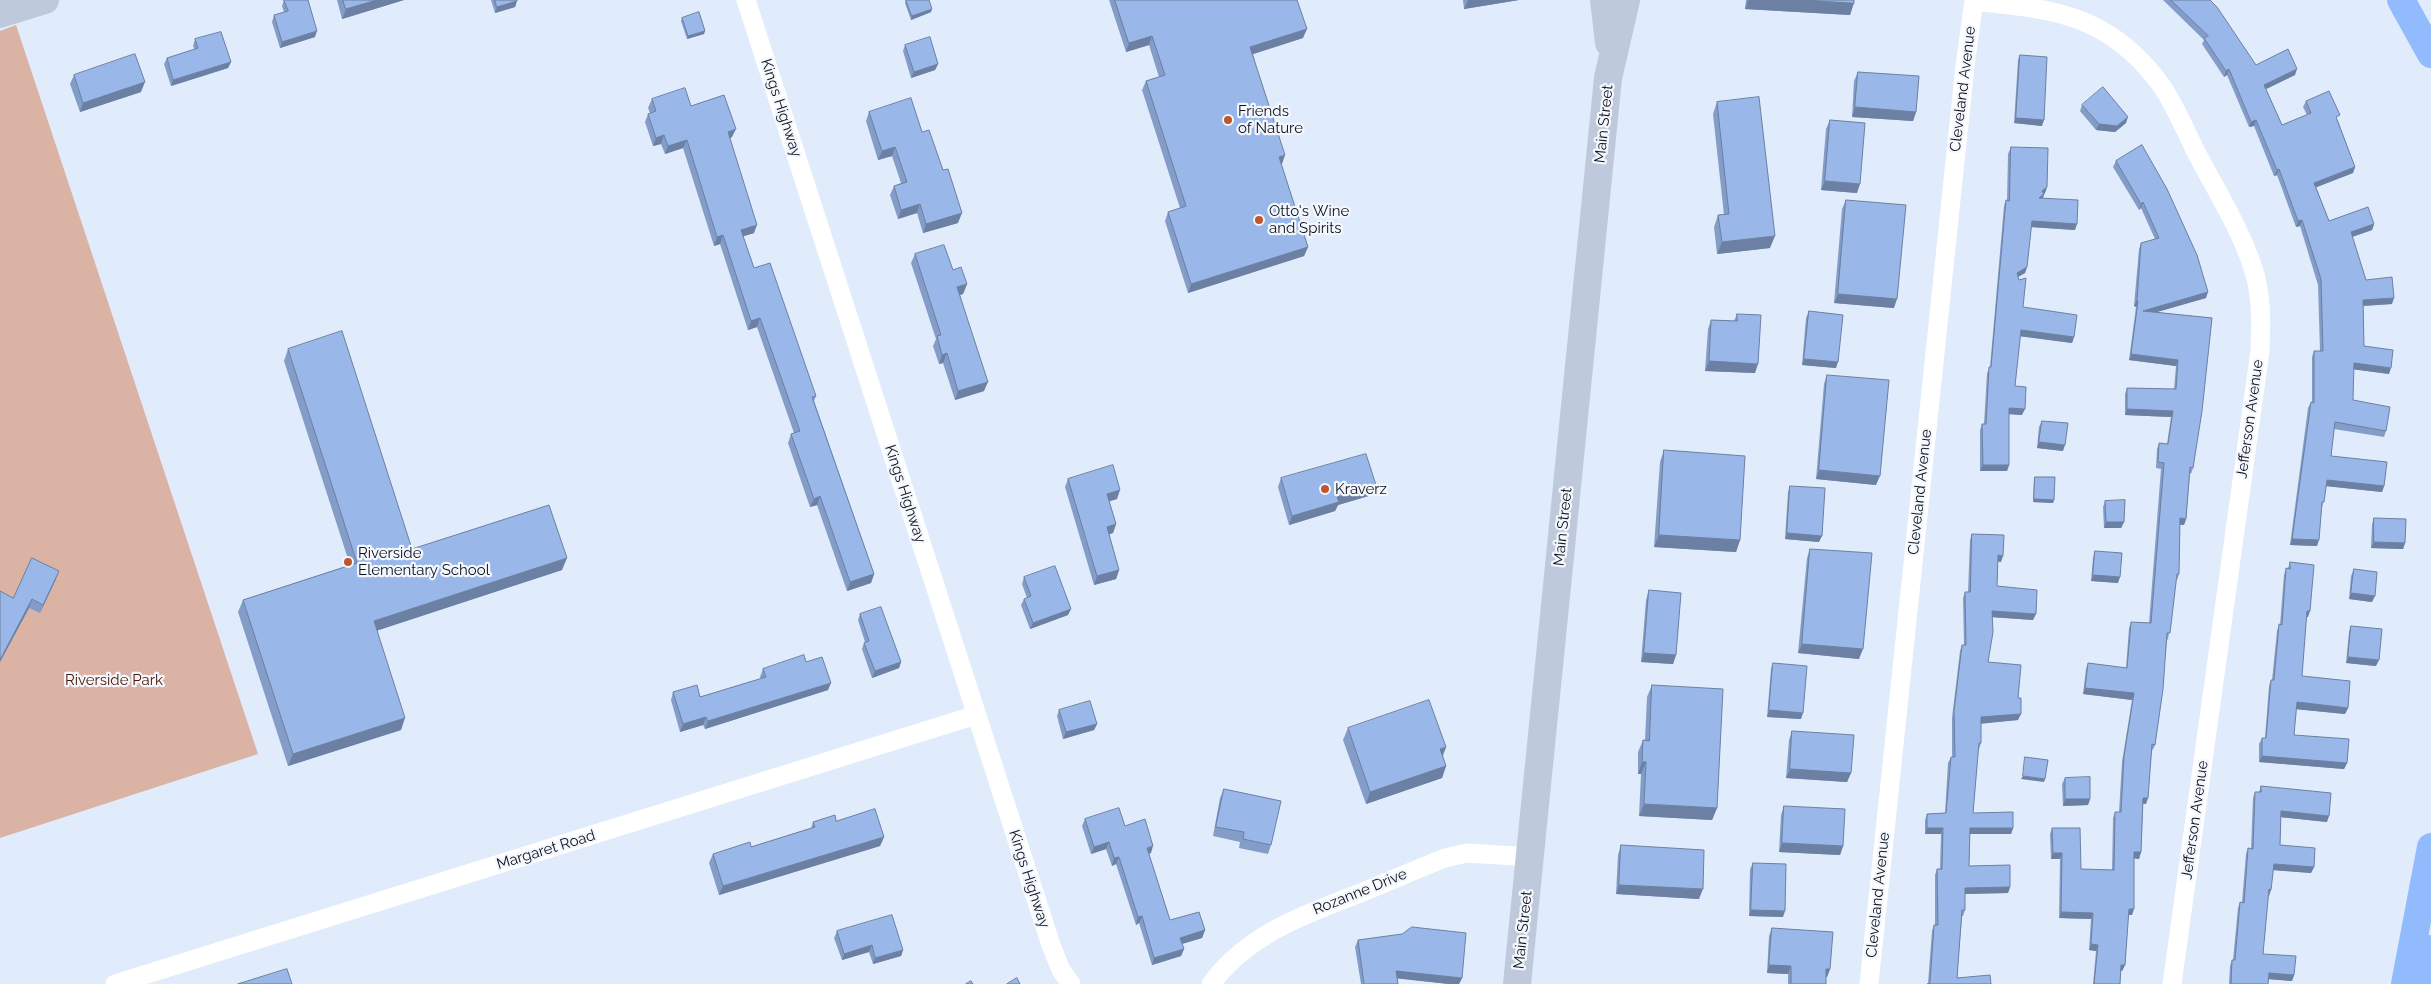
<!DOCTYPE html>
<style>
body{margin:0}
canvas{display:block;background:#e0ebfb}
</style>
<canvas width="2431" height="984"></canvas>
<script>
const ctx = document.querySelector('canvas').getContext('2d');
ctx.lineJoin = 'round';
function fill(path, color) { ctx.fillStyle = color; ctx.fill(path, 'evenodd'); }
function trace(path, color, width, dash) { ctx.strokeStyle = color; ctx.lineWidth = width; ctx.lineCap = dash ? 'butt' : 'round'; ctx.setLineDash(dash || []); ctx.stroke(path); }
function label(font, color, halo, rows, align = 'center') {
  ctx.font = font + ' Raleway,sans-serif'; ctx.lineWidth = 4.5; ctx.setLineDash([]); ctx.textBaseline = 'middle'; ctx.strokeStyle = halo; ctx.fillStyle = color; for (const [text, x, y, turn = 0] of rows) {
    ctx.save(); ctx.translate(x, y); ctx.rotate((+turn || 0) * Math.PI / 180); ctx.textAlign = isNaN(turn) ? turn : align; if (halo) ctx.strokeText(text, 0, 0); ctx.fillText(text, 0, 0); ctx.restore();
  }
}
const green = new Path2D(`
 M16,25l242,729 -258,84v-807z`);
const street = new Path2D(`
 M746,0l305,945 10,25 10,14
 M1974,1c42,5 87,7 125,28 24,13 46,34 62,56 14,20 24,45 35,67 20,38 44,76 57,116 9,26 8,56 7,83l-88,633
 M115,984l861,-269
 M1211,984c38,-51 95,-70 152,-92 27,-11 54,-23 82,-34l22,-5 64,4
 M1869,984l96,-918 9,-66`);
const secondary = new Path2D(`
 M1604,0l5,43
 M0,14l45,-14
 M1517,984l91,-906 18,-78`);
const highway = new Path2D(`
 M2401,0l30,54
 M2405,984l26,-137
 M2423,984l8,-35`);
const wall = new Path2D(`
 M284,0l31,37 -35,11 -8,-26 2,-7 10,-3 -2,-6z
 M337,0h67l-62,19z
 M491,0h26l-2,7 -20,6z
 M906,0l25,12 -20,8 -6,-17z
 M1109,0h188l6,38 -50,16 28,111 27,82 -4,9 -116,37 -23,-72 3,-9 12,-4 -38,-118 4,-9 13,-4 -10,-32 -23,7z
 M1463,0h56l-55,9z
 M1746,0h108l-4,15 -105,-6z
 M2163,0h47l46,65 39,10 -29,14 16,36 25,-10 -4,-8 3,-6 32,20 17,46 -2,6 -37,14 13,34 45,3 -2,6 -20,7 14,43 26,24 -29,2 1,40 25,28 -36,-5v31l33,31 -2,6 -50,-8 -3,27 53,30 -2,6 -56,-6 -4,22 -5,38 -27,-1 18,-137 3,-6h1v-45l2,-6h6l-2,-66 -18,-59 -4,1 -19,-52 -3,1 -20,-50 -5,1 -22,-52 -3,2 -22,-33 2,-4z
 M682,18l22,16 -17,5 -6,-18z
 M195,39l36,23 -3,6 -57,18 -7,-22 3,-6 28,-8 -2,-4z
 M905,45l33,19 -3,6 -24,8 -8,-27z
 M2020,55l22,71 -28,-3 4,-63z
 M1858,72l58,40 -3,9 -61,-4 2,-36z
 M74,75l67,17 -61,20 -10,-28z
 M652,99l39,7 41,31 -2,1 24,95 -11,3 11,32 62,128 -2,5 60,173 -3,9 -24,8 -30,-86 -7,2 -22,-64 3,-9 3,-1 -37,-106 -9,3 -28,-86 -6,2 -31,-98 -18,6 -4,-10 -8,2 -8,-24 3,-8 2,-1 -2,-5z
 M1717,102l53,146 -53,6 -3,-27 4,-12h6l-11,-101z
 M2082,105l44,18 -11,9 -19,-2 -16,-19z
 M869,112l53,20 36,91 -35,10 -6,-20 -19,6 -8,-24 4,-9 7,-3 -9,-27 -14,4 -12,-39z
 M1830,120l27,73 -36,-3 5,-61z
 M2142,145l64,153 -50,14 56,6 -19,150 -2,6 -1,-1 -4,46 -2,6h-4l-1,49 -2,6h-1l-8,60 -1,-1 -12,106 -3,6v-1l-6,54h-3l-2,48 -2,7 -5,-1 -2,57h-4l-3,50 -3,6h-2v13h-27l3,-33 -7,-1 2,-31 -32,-1 1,-59h-9l-1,-25 2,-6 29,41 31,1 1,-52 2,-6h4l3,-50 10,-62 -49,-6 3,-25 2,-6 38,5 3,-40 2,-6 18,1 12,-154 -5,-1 1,-19 2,-6 8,1 4,-27 -46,-2v-21l2,-6 47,1 2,-23 -47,-6 7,-53 -2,-1 5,-57 2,-6 14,-4 -14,-31 -2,2 -26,-43 3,-6z
 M2011,147l36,40 -4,11 32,32 -44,-3 -4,40 -2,6 -7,4 5,30 51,30 -2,6 -52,-7 -5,50 7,29 -13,-1v51l-2,6h-27v-41l2,-6h2l3,-51 3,-6 14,-161 2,-6h1l1,-46z
 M1846,200l48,108 -60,-5 8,-94z
 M915,254l38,16 14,14 -4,10 -3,1 24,96 -29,9 -12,-37 -4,1 -6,-18 3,-7 -25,-76z
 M1809,311l27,57 -34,-3 4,-47z
 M1737,314l18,59 -50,-2 3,-42 3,-9 23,1z
 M288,349l124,200 150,21 -185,60 24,100 -113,36 -50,-154 5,-12 107,-35 -66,-204z
 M1827,375l49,110 -60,-6 8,-95z
 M2042,421l21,30 -26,-3 2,-21z
 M1664,450l76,90 -4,12 -82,-5 6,-85z
 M2035,477l19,23 -1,3 -20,-1 1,-22z
 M1281,478l95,7 -4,10 -34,10 -3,6 -46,14 -11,-38z
 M1068,479l49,20 -8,2 7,23 -3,9 -4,1 10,36 -3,9 -22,6 -29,-98z
 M1790,486l29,56 -34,-3 3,-47z
 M2105,501l19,21 -3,6h-17l-1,-21z
 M2374,518l31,25 -2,6 -32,-1 1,-24z
 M1972,534l29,28 -3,-1 -1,25 36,34 -41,-3 -4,45 30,36v22l-37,3v20l-2,6h-1l-5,64 40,15 -2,6h-41l-1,32 41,21 -2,6 -43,1v16l-2,6h-1l-5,62 -29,5 4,-52 2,-6h1v-50l2,-6h3l1,-35h-16v-14l2,-6 18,-1 3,-50 3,-6h1v-39l8,-67 2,-6h2l-1,-47 2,-6h3l2,-52z
 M1810,549l49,110 -61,-6 9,-95z
 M2095,551l23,32 -27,-2 2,-23z
 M2290,562l18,55h-2l-4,59 46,32 -3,6 -49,-5 -2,26 53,28 -3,6 -85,-7v-18l3,-6h3l4,-52 2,-6h1l5,-49 2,-7 1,1 4,-50 2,-7h2z
 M2354,569l18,33 -23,-3 2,-23z
 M1024,577l44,38 -38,14 -9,-24 3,-6 3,-1 -5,-14z
 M56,579l-16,34 -11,-5 -29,54v-71l13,7z
 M1649,590l27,65 -3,9 -32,-2 5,-62z
 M860,614l41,48 -2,6 -27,10 -10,-29 2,-6 1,-1 -7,-22z
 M2351,626l25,40 -30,-3 3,-31z
 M806,662l22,28 -123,39 -2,-4 -23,7 -9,-32 2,-8 27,5 61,-18 -1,-2 3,-8z
 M1773,663l28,56 -34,-2 4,-48z
 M1652,685l65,123 -5,12 -73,-4 2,-42h-3v-22l5,-12h2l2,-43z
 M1059,710l38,14 -3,6 -31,9 -6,-23z
 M1348,728l98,19 -3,9 3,10 -4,12 -76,26 -23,-64z
 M1792,731l59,42 -4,9 -61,-4 3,-38z
 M2065,778l25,21 -2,6 -25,1 -1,-22z
 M2261,786l66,36 -46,-5 -1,28 34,22 -3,6 -38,-3 -4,26h-1l-5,58 31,21 -2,6 -23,-2 -1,5h-39l1,-18 2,-6h1l5,-52 2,-6h2l4,-48 2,-6 3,1 2,-51 2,-6h4z
 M1224,789l47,56 -3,9 -29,-6 1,-6 -27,-6 7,-38z
 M1784,806l59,40 -3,9 -61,-3 2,-37z
 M1085,819l40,7 26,27 -2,1 21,66 35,10 -3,8 -20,6 2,5 -3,7 -29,9 -13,-42 -3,2 -20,-61 -4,2 -6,-17 -15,5 -9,-28z
 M836,821l48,16 -4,9 -161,49 -10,-32 4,-9 38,-7 60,-19 2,-6z
 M1621,845l78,54 -83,-5 2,-39z
 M1753,863l30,54 -34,-1 1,-47z
 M1772,928l58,41 -3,8h-1v7h-38v-10l-21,-1 2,-37z
 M837,931l66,19 -2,6 -28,8 -4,-12 -27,8 -8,-22z
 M1358,940l104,38 -3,6h-10l-52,-6 1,6h-37l-6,-37z`);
const shadedWall = new Path2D(`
 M377,0h27l-62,19 4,-10z
 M1468,0h51l-55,9z
 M1748,0h54l52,3 -4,12 -105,-6z
 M517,1l-2,6 -20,6 2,-6z
 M932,9l-1,3 -20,8 1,-4z
 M1307,29l-4,9 -56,18 3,-9z
 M317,31l-2,6 -35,11 2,-6z
 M705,31l-1,3 -17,5 1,-3z
 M1152,36l-3,9 -23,7 3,-9z
 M231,62l-3,6 -57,18 2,-6z
 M938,64l-3,6 -24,8 3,-6z
 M2229,69l-2,6 -3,2 2,-6z
 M2297,69l-2,6 -33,16 2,-6z
 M145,82l-4,10 -61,20 3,-9z
 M1855,107l61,5 -3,9 -61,-4z
 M2128,117l-2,6 -11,9 -19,-2 3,-6z
 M2016,118l28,2 -2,6 -28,-3z
 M2256,120l-2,6 -5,1 2,-5z
 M736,129l-4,8 -7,3 3,-8z
 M664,135l-3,9 -8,2 3,-8z
 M687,140l-4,8 -18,6 3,-8z
 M895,147l-3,9 -14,4 4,-9z
 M1285,155l-3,9 -6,2 3,-9z
 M2355,167l-2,6 -41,16 2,-6z
 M2279,169l-2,6 -3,1 3,-6z
 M1825,181l35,3 -3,9 -36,-3z
 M2047,187l-2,6 -5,4 4,-3 -2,6 -6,4 6,-13z
 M2143,202l-2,6 -2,2 2,-6z
 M920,204l-3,9 -19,6 3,-9z
 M962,213l-4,10 -35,10 3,-9z
 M2302,220l-2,6 -4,1 2,-6z
 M2032,221l45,3 -2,6 -45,-3z
 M2374,224l-2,6 -23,8 2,-6z
 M757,225l-3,8 -16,5 3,-8z
 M723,235l-3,9 -6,2 3,-9z
 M1775,236l-5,12 -53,6 5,-12z
 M1308,247l-4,9 -116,37 3,-9z
 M2027,267l-2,6 -11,6 3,-6z
 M967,284l-4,10 -9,3 3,-10z
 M2208,292l-2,6 -66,19 3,-6z
 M1838,294l59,5 -3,9 -60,-5z
 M2394,298l-2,6 -31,2 2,-6z
 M2137,300l1,1 -2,6 -2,-1z
 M760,318l-3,9 -9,3 3,-9z
 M2021,330l53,7 -2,6 -54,-7z
 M947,353l-4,10 -4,1 3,-9z
 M2131,354l47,6 -2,6 -47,-6z
 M1804,359l34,3 -2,6 -34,-3z
 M1709,361l49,3 -3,9 -50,-2z
 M2354,363l37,5 -2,6 -38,-5z
 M988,382l-4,9 -29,9 3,-9z
 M2009,408l16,1 -3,6 -15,-1z
 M2127,409l46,2 -2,6 -46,-2z
 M2039,442l26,3 -2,6 -26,-3z
 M1983,465h26l-2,6h-27z
 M1819,470l61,6 -4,9 -60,-6z
 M2327,480l57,6 -2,6 -57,-6z
 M1376,485l-4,10 -34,10 -3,6 -46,14 3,-9 45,-19z
 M1120,490l-3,9 -13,4 3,-9z
 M820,496l-3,9 -7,2 4,-8z
 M2034,499l20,1 -1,3 -20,-1z
 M2180,518l6,1 -2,6 -6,-1z
 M2106,522h18l-3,6h-17z
 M1116,524l-3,9 -9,3 3,-9z
 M1787,533l35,3 -3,6 -34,-3z
 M1659,535l81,5 -4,12 -82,-5z
 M2292,539l27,1 -2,6 -27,-1z
 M2374,542l31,1 -2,6 -32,-1z
 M1998,555l5,1 -2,6 -5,-1z
 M567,558l-5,12 -192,63 4,-12z
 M1119,570l-3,9 -22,6 3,-9z
 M59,571l-3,8 -16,34 3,-8z
 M874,574l-3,9 -24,8 3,-9z
 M2093,575l27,2 -2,6 -27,-2z
 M2351,593l24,3 -3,6 -23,-3z
 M32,599l-3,9 -29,54v-2z
 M1071,609l-3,6 -38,14 3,-6z
 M1992,611l44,3 -3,6 -43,-3z
 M2307,611h3l-2,6h-3z
 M1802,644l61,5 -4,10 -61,-6z
 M1644,653l32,2 -3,9 -32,-2z
 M2348,657l31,3 -3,6 -30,-3z
 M901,662l-2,6 -27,10 3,-7z
 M831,683l-3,7 -123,39 3,-8z
 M2085,688l49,5 -2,7 -49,-6z
 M2297,702l51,6 -3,6 -51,-5z
 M1769,710l34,3 -2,6 -34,-2z
 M2021,714l-3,6 -39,4 2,-7z
 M706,717l-3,8 -23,7 3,-8z
 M405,718l-4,12 -113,36 5,-12z
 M1097,724l-3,6 -31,9 3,-7z
 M1446,747l-5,12 -1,-10z
 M2262,756l85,7 -3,6 -85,-7z
 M1642,762h4l-5,12h-3z
 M1446,766l-4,12 -76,26 4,-12z
 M1790,769l61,4 -4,9 -61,-4z
 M2023,776l22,3 -1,3 -23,-3z
 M2143,798h5l-2,6h-5z
 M2065,799h25l-2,6 -25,1z
 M1644,804l73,4 -5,12 -73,-4z
 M2281,811l48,5 -2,6 -48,-5z
 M1927,828h16l-2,6h-16z
 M1970,828h43l-2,6h-43z
 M884,837l-4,9 -161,49 4,-9z
 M1109,842l-3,7 -15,5 3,-7z
 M1782,843l61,3 -3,9 -61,-3z
 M1153,846l-2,7 -7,2 3,-7z
 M2134,852h7l-2,7 -7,-1z
 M2053,853h9l-2,6h-9z
 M1119,857l-3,7 -4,2 2,-8z
 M2274,864l40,3 -3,6 -39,-3z
 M1619,885l84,4 -4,10 -83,-5z
 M2010,887l-2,6 -46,1 3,-6z
 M2269,889l2,1 -2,6 -2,-1z
 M2129,909h5l-2,6h-5z
 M1751,910l34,1 -2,6 -34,-1z
 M2061,912l32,1 -2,6 -32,-1z
 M1142,916l-3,7 -3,2 2,-8z
 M1205,930l-3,8 -24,7 2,-7z
 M2091,944l7,1 -2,6 -7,-1z
 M872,945l-3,7 -27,8 2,-6z
 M1184,949l-3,7 -29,9 2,-7z
 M903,950l-2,6 -28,8 2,-6z
 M1769,965l22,1 -3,8 -21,-1z
 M2121,965h4l-3,6h-3z
 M1826,969h4l-3,8h-4z
 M1396,971l66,7 -3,6h-10l-56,-6z
 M2269,973l25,2 -2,6 -25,-2z`);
const building = new Path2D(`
 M284,0h24l9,31 -35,11 -8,-27 14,-4z
 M343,0h34l-31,9z
 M495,0h22v1l-20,6z
 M906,0h23l3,9 -20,7z
 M1115,0h182l10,29 -57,18 35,108 -6,2 29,90 -117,37 -23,-72 18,-6 -40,-125 19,-6 -13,-39 -23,7z
 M1802,0h52v3z
 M2171,0h39l7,7 39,58 32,-16 9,20 -33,16 18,40 29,-12 -5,-12 23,-10 11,24 -4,2 19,50 -41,16 15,38 39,-14 6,17 -23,8 15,48 26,-3 2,21 -31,2 1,46 29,4 -2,18 -37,-5 -1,37 37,7 -4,24 -51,-9 -4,34 56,6 -3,24 -57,-6 -3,22h-2l-3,38 -27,-1 19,-137 3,1v-52h9l-2,-72 -19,-59 -4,1 -19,-52 -2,1 -21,-50 -5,2 -22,-53 -3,2 -22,-33 4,-2z
 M699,12l6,19 -17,5 -6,-18z
 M221,32l10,30 -58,18 -6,-22 31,-10 -3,-9z
 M930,37l8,27 -24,8 -9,-27z
 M135,54l10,28 -62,21 -9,-28z
 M2020,55l27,2 -3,63 -28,-2z
 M1858,72l61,4 -3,36 -61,-5z
 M2103,87l25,30 -11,9 -18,-2 -17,-19z
 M685,88l6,18 33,-11 12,34 -8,3 29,93 -16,5 13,38 16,-5 46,133 -4,1 62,177 -24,8 -30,-86 -6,3 -23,-65 9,-3 -40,-113 -9,3 -28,-86 -6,2 -30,-97 -19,6 -4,-11 -8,3 -8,-24 8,-3 -4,-12z
 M1759,97l16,139 -53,6 -4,-27 11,-1 -12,-112z
 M911,98l11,34 7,-2 14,40 5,-1 14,44 -36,11 -6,-20 -19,6 -7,-24 13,-4 -12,-35 -13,4 -13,-39z
 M1830,120l35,3 -5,61 -35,-3z
 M2142,145l25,44 30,66 11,37 -65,19 69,7 -10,93 -9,57 -3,-1 -4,52 -6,-1 -1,56h-2l-7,59h-3l-4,56 -8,56 -3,-1 -4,54h-5l-2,54h-7v57h-5l-4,56h-4l-1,19h-26l4,-39 -7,-1 2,-31 -32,-1 1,-59h-9l-1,-25h28l1,41 33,1 1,-58h6l3,-56 10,-63 -49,-5 3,-25 39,5 4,-46 20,1 13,-160 -6,-1 1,-19 9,1 5,-33 -46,-2v-21l49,1 2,-29 -47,-6 7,-53 -1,-1 4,-57 18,-5 -16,-36 -2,2 -25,-43z
 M2011,147l37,1 -1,39 -5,4 2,3 -5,4 39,2 -1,24 -45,-3 -5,46 -10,6 2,7 7,-2 -3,29 54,8 -3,22 -53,-7 -6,56 11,1 -1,22 -16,-1v57h-26l-1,-41h4l3,-57h2l15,-167 3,1z
 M1846,200l60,5 -9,94 -59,-5z
 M944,245l9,25 8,-3 6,17 -10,3 31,95 -30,9 -11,-38 -5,2 -5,-19 4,-1 -26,-81z
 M1809,311l34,4 -5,47 -34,-3z
 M1737,314l24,1 -3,49 -49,-3 2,-41 26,1z
 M342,331l70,218 137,-44 18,53 -193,63 31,97 -112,36 -50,-154 114,-37 -69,-214z
 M1827,375l62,5 -9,96 -61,-6z
 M2042,421l26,2 -3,22 -26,-3z
 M1664,450l81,6 -5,84 -81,-5z
 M1366,454l10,31 -39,12 2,5 -47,14 -11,-38z
 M1113,465l7,25 -13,4 9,30 -9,3 12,43 -22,6 -29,-97z
 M2035,477h20l-1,23 -20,-1z
 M1790,486l35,2 -3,48 -35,-3z
 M2125,500l-1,22h-18l-1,-21z
 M2374,518l32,1 -1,24 -31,-1z
 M1972,534l32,1 -1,21 -5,-1 -1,31 40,4 -1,24 -44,-3 1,21 -5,30 33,3 -3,33h3v16l-40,3v26h-2l-6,70 40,-1v16h-43l-1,38 41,-1v22l-45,1v22h-3l-5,68 33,-3 1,9h-64l3,-1 4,-58h4l-1,-56h5l1,-41h-16v-14l19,-1 5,-56h4l-1,-46 8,-66h4l-1,-53h5z
 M1810,549l62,4 -9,96 -61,-5z
 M2095,551l27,2 -2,24 -27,-2z
 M32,558l27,13 -16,34 -11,-6 -32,61v-69l13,7z
 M2290,562l24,3 -4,46h-3l-5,65 48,5 -2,27 -51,-6 -3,33 55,4 -2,24 -85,-7v-18h4l5,-58h3l5,-56 3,1 4,-57 4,1z
 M1055,566l16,43 -38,14 -9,-24 7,-3 -7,-19z
 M2354,569l23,3 -2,24 -24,-3z
 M1649,590l32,3 -5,62 -32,-2z
 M881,607l20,55 -26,9 -11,-28 5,-2 -9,-27z
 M2351,626l31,3 -3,31 -31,-3z
 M804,655l2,7 16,-5 9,26 -123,38 -2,-4 -23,7 -10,-32 24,-7 3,12 66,-20 -3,-8z
 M1773,663l34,3 -4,47 -34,-3z
 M1652,685l71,4 -6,119 -73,-4 2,-42h-4l1,-22 6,1z
 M1429,700l17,47 -6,2 6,17 -76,26 -22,-64z
 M1090,701l7,23 -31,8 -7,-22z
 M1792,731l62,4 -3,38 -61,-4z
 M2025,757l23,3 -3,19 -22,-3z
 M2090,777v22h-25v-21z
 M2261,786l70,7 -2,23 -48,-5 -1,34 35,3 -1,19 -40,-3 -3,26 -2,-1 -6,65 33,2 -2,19 -25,-2 -1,11h-37l1,-24h3l5,-58 4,1 4,-55 5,1 2,-57h6z
 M1224,789l57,12 -10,44 -28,-6 1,-7 -28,-5z
 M1784,806l61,3 -2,37 -61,-3z
 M1119,808l6,18 20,-7 8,27 -6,2 23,72 29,-8 6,18 -25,8 4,11 -30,9 -12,-42 -4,1 -19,-60 -5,1 -5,-16 -15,5 -9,-28z
 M875,809l9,28 -161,49 -10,-32 37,-12 1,5 64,-20 -2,-5 22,-7 1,6z
 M1621,845l83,5 -1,39 -84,-4z
 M1753,863l33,1 -1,47 -34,-1z
 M892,915l11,35 -28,8 -3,-13 -28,9 -7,-23z
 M1412,927l54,6 -4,45 -66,-7 2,13h-34l-6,-44 44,-6z
 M1772,928l61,4 -3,37h-4v15h-35v-18l-22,-1z
 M287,969l5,15h-54z
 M1017,978l3,6h-13z
 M971,981l2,3h-7z`);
const markers = [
 [1228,120,5,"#be572d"],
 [1259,220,5,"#be572d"],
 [1325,489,5,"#be572d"],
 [348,562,5,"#be572d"]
];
const streetNames = [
 ["Cleveland Avenue",1963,89,-83],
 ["Kings Highway",781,108,72],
 ["Main Street",1604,124,-84],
 ["Jefferson Avenue",2250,419,-82],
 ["Cleveland Avenue",1920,492,-84],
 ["Kings Highway",905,494,72],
 ["Main Street",1563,527,-84],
 ["Jefferson Avenue",2195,820,-82],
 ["Margaret Road",546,850,-17],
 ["Kings Highway",1029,879,72],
 ["Rozanne Drive",1360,892,-22],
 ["Cleveland Avenue",1878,895,-84],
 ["Main Street",1523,930,-84]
];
const poiNames = [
 ["Friends",1238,111],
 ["of Nature",1238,128],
 ["Otto's Wine",1269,211],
 ["and Spirits",1269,228],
 ["Kraverz",1335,489],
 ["Riverside",358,553],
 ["Elementary School",358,570]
];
const parkNames = [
 ["Riverside Park",114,680]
];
fill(green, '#dab3a5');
trace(street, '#fff', 19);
trace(secondary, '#bec9db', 28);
trace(highway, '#91bbfd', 28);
fill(wall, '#849dc8');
fill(shadedWall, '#6b80a2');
fill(building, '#99b7e8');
trace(building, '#6b80a2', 1);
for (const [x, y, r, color] of markers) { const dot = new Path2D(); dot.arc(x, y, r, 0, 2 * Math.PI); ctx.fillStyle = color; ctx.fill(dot); trace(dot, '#f4f7fd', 2); }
label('15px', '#0d131c', '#f4f7fd', streetNames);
label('15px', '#0d131c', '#f4f7fd', poiNames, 'left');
label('15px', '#4b1600', '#f4f7fd', parkNames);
</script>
